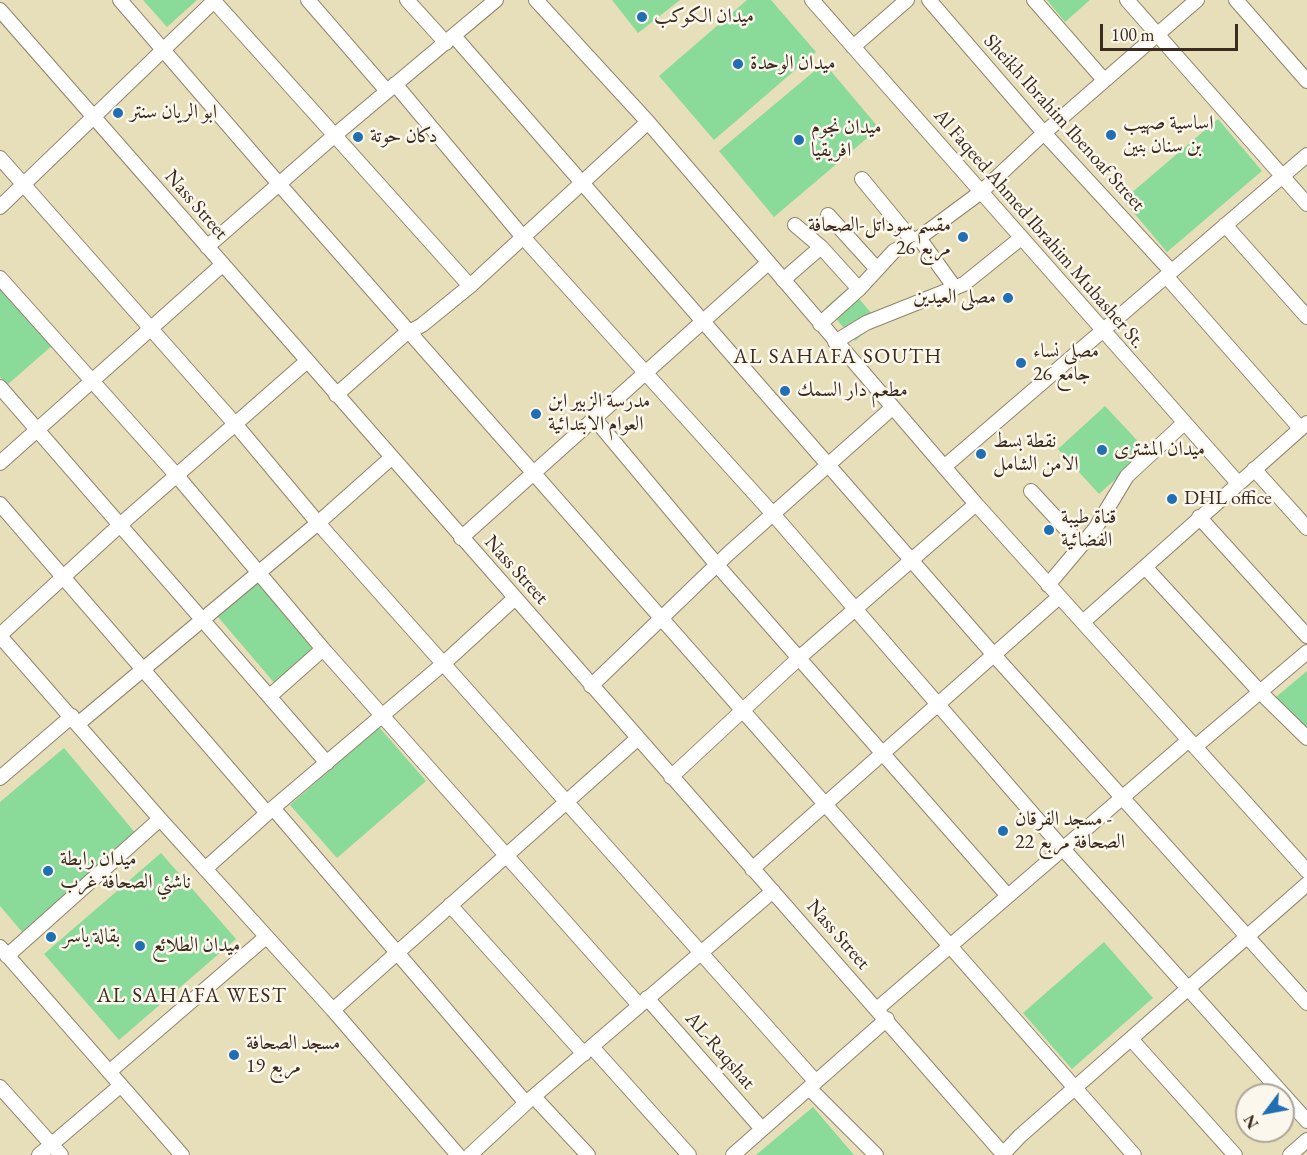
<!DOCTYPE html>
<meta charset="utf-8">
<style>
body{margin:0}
#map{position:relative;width:1307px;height:1155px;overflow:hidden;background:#e7dfb9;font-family:"EB Garamond",serif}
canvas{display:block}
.north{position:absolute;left:1235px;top:1083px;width:60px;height:60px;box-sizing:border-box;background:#fbf7ec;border:2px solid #aea59a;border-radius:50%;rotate:238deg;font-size:16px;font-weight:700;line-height:24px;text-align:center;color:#3b2a1e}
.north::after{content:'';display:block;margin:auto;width:21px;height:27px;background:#1f6fb2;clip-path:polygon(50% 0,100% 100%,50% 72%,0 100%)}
.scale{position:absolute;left:1100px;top:24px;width:138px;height:27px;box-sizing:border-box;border:3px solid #3b2a1e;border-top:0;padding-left:8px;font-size:18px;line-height:21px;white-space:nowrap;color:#3b2a1e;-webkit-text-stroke:4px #fbf7ec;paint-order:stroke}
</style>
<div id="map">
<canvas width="1307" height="1155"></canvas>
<div class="north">N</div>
<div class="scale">100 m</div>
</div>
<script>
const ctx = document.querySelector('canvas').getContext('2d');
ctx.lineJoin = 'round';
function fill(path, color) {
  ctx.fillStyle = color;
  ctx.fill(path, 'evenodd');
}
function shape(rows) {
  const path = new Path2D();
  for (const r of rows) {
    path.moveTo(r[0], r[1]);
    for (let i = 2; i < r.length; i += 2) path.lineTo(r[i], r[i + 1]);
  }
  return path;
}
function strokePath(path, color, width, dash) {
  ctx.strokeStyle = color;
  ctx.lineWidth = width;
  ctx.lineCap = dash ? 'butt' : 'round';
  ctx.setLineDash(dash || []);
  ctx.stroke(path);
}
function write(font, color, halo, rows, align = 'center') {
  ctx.font = font + ' "EB Garamond",Amiri,serif';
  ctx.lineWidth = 5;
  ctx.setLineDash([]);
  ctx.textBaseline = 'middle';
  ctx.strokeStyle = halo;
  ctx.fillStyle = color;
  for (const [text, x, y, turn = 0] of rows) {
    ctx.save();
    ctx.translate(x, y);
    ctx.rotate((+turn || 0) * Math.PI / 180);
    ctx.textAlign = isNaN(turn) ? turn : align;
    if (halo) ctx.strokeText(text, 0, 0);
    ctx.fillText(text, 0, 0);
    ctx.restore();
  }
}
const green = shape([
 [143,0,197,0,167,27],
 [612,0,680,0,638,33],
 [747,0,771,0,816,52,714,140,659,76],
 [1047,0,1090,0,1065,22],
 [824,63,879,128,774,217,719,151],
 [1218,119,1262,171,1167,252,1123,200],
 [0,283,54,344,7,385,0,377],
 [849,287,878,321,855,341,826,307],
 [1105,406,1147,451,1099,494,1058,449],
 [261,571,324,646,277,686,213,611],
 [1307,671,1307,728,1276,697],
 [379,727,426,781,337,858,290,805],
 [64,748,137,835,23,933,0,906,0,802],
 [161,853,236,939,119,1040,44,954],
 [1104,942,1153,998,1072,1069,1023,1013],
 [813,1107,854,1155,756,1155]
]);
const minor = shape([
 [120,0,279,184,1134,1155],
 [308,0,387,91],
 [407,0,446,43],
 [536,0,648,122,976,504,1307,871],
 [812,0,1238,483],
 [929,0,1044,133,1171,271],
 [1034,0,1104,80],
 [1127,0,1307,204],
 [1236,0,1307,81],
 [214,1,470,286],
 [0,10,1004,1155],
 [454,36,994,655,1307,1003],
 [853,47,907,0],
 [395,84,522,236,773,514,1064,850,1307,1121],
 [0,158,236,425,318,523,816,1082],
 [862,179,913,241],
 [0,207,215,0],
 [828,215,877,269],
 [795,225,821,247,859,289],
 [1225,225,1307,317],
 [919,238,955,288],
 [207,247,335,135,496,0],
 [1166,276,1300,428],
 [0,278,178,477,323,649,639,1005],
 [783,280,821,247],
 [820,324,859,289,894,251,919,238,981,192,1044,133,1197,0],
 [835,342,866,323,964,284,1021,238],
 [0,387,327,763],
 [336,395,404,335,422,325,470,286,648,122],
 [594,418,717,565,1008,896],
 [0,463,222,265],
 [944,467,1307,155],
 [1254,469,1307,528],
 [1031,491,1081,545],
 [0,504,267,813],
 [1199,517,1307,636],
 [461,538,768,263],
 [1145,567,1260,692,1307,738],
 [1048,585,1095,529,1127,476,1184,423],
 [1083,622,1307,423],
 [0,635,121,524,306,362],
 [0,636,160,819,333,1010,458,1155],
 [591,686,729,553,892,408],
 [270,696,323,649],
 [79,723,318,523,391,458],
 [1195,747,1307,652],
 [671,777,800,657,976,504],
 [0,778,72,716],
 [273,808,526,1103],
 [205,869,273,808,443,664,515,598],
 [752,869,1059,597],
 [450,905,584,1054],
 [0,947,182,1155],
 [7,956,160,819],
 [647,998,762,1129],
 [877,1009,1189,740],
 [333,1010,637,739],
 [1131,1039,1235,1155],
 [592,1047,689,1155],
 [109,1072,266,937],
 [0,1087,61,1155],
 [809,1088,876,1155],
 [534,1097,588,1155],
 [39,1155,120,1086],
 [470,1155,526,1103,773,891],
 [733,1155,887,1019],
 [1002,1155,1020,1136,1307,884],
 [1290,1155,1307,1140]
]);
const markers = [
 [642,17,6,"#1f6fb2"],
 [738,64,6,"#1f6fb2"],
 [118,113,6,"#1f6fb2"],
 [1111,135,6,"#1f6fb2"],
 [358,137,6,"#1f6fb2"],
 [799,140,6,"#1f6fb2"],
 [963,237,6,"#1f6fb2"],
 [1008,298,6,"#1f6fb2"],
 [1021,363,6,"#1f6fb2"],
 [785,391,6,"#1f6fb2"],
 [536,414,6,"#1f6fb2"],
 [1102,450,6,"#1f6fb2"],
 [981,454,6,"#1f6fb2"],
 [1172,499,6,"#1f6fb2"],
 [1049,530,6,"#1f6fb2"],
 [1003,831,6,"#1f6fb2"],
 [48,871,6,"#1f6fb2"],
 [51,937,6,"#1f6fb2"],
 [140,946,6,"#1f6fb2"],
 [234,1055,6,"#1f6fb2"]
];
const poiNames = [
 ["ميدان الكوكب",654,17],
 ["ميدان الوحدة",750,64],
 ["ابو الريان سنتر",130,113],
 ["اساسية صهيب",1123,124],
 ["بن سنان بنين",1123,147],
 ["ميدان نجوم",811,128],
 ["افريقيا",811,151],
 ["دكان حوتة",370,137],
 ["مقسم سوداتل-الصحافة",951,226,"right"],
 ["مربع 26",951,249,"right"],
 ["مصلى العيدين",996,298,"right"],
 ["مصلى نساء",1033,352],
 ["جامع 26",1033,375],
 ["مطعم دار السمك",797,391],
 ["مدرسة الزبير ابن",548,402],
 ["العوام الابتدائية",548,425],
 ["نقطة بسط",993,442],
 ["الامن الشامل",993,465],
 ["ميدان المشترى",1114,450],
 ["DHL office",1184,499],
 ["قناة طيبة",1061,518],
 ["الفضائية",1061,541],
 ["مسجد الفرقان -",1015,820],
 ["الصحافة مربع 22",1015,843],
 ["ميدان رابطة",60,860],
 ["ناشئي الصحافة غرب",60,883],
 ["بقالة ياسر",63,937],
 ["ميدان الطلائع",152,946],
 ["مسجد الصحافة",246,1044],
 ["مربع 19",246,1067]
];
const streetNames = [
 ["Sheikh Ibrahim Ibenoaf Street",1064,123,48],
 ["Nass Street",196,205,49],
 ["Al Faqeed Ahmed Ibrahim Mubasher St.",1039,229,49],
 ["Nass Street",516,570,48],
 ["Nass Street",838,935,49],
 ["AL-Raqshat",720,1051,49]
];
const neighbourhoodNames = [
 ["AL SAHAFA SOUTH",838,357],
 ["AL SAHAFA WEST",192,996]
];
fill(green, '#8ada99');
strokePath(minor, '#91846c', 16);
strokePath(minor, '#fff', 14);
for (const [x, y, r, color] of markers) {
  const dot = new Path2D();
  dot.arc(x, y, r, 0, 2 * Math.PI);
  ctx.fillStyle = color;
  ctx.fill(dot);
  strokePath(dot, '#fbf7ec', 2);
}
write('20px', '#3b2a1e', '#fbf7ec', poiNames, 'left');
write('20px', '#3b2a1e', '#fbf7ec', streetNames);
ctx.letterSpacing = '1.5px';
write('21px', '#3b2a1e', '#fbf7ec', neighbourhoodNames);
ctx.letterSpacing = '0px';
</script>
